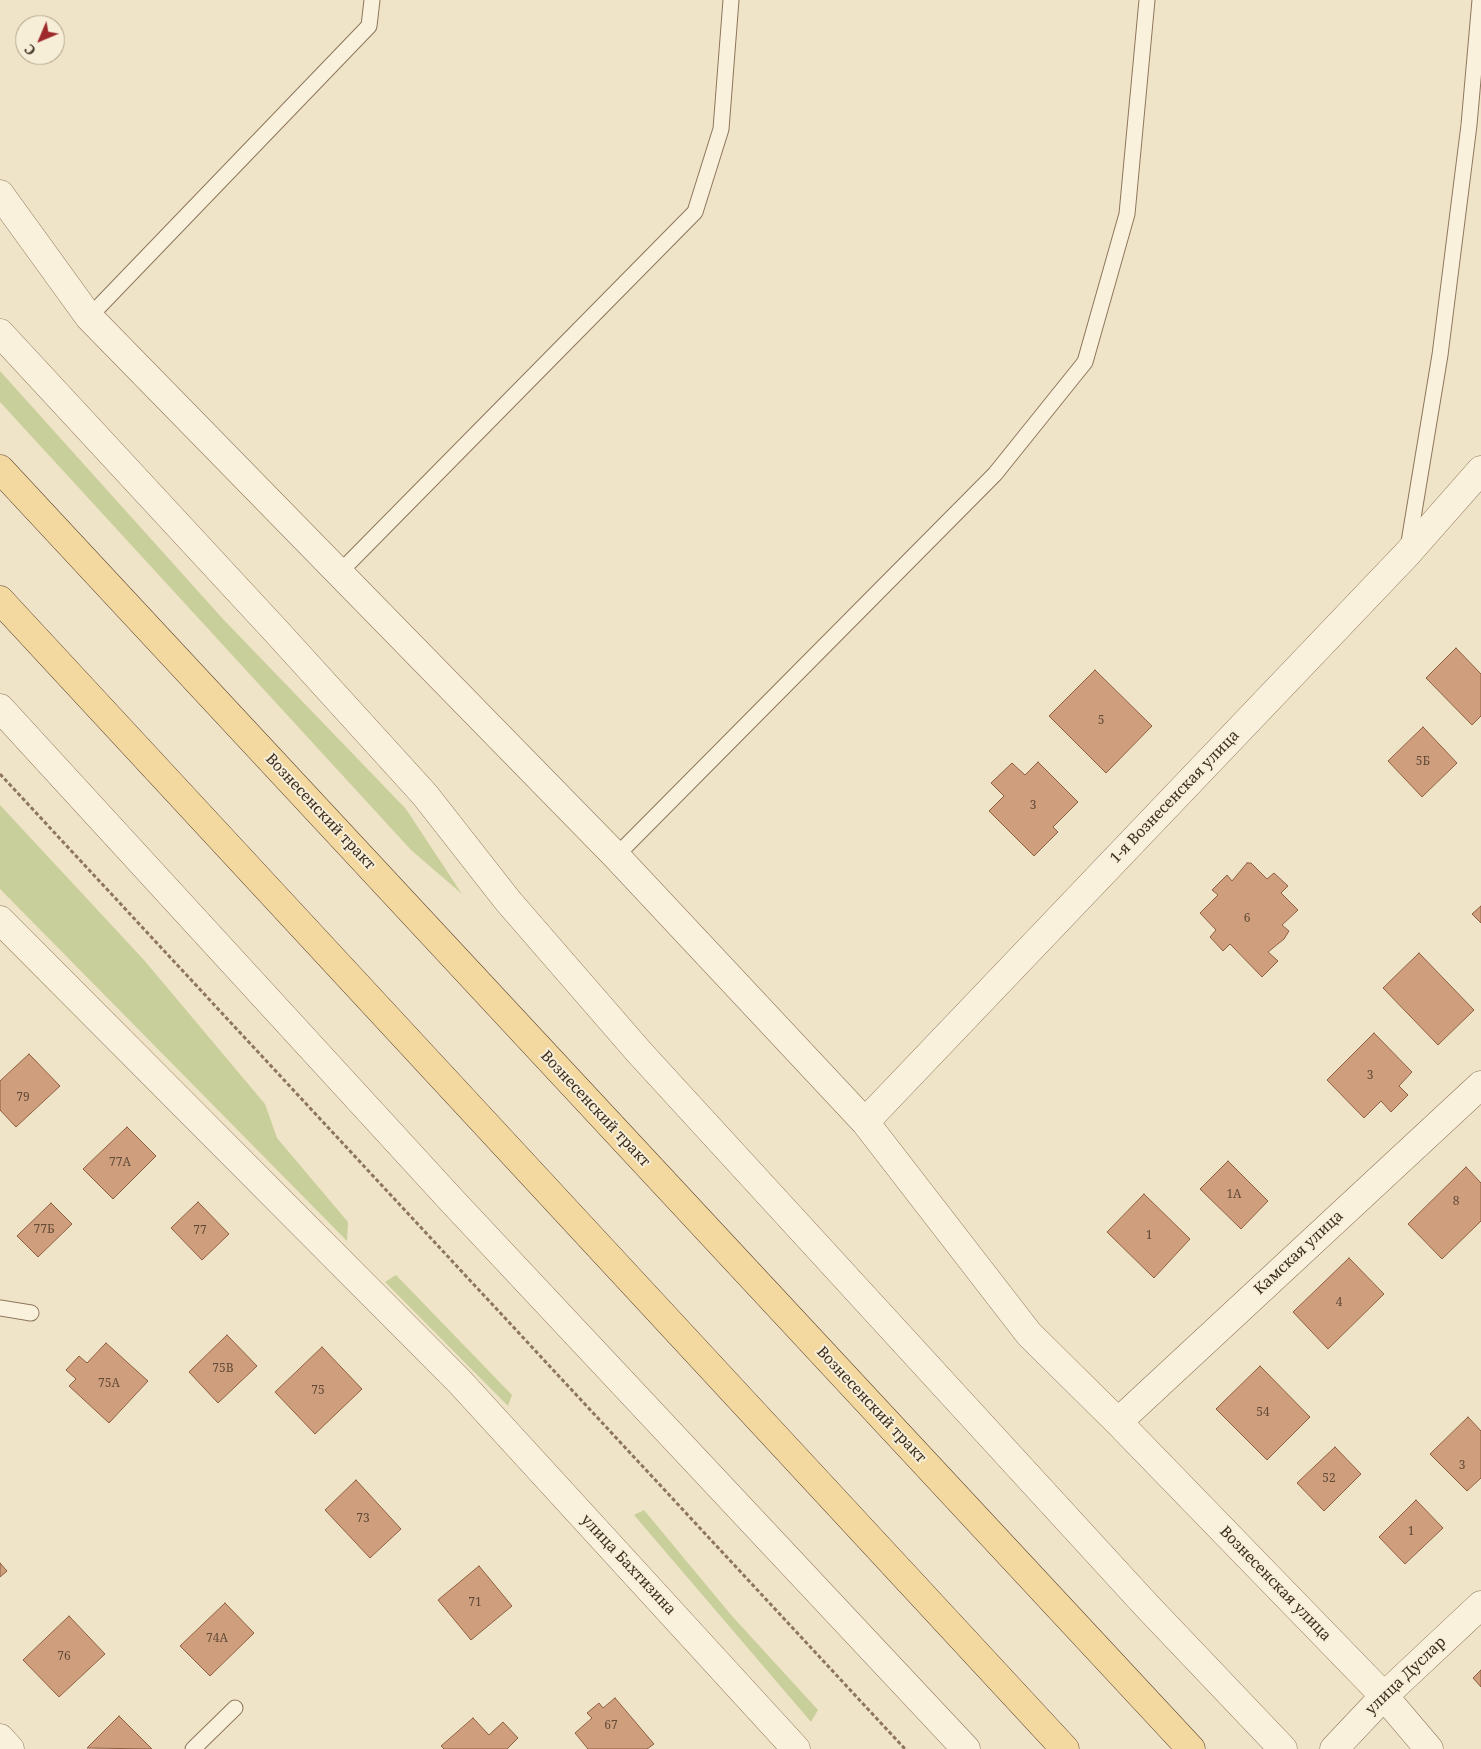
<!DOCTYPE html>
<meta charset="utf-8">
<style>
body{margin:0}
#map{position:relative;width:1481px;height:1749px;overflow:hidden;background:#f0e4c8;font-family:"Noto Serif",serif}
canvas{display:block}
.north{position:absolute;left:15px;top:15px;width:50px;height:50px;box-sizing:border-box;background:#f7eed8;border:1px solid #ada18e;border-radius:50%;rotate:225deg;font-size:14px;font-weight:700;line-height:20px;text-align:center;color:#3d2e20}
.north::after{content:'';display:block;margin:auto;width:18px;height:22px;background:#9e2a2b;clip-path:polygon(50% 0,100% 100%,50% 72%,0 100%)}
</style>
<div id="map">
<canvas width="1481" height="1749"></canvas>
<div class="north">С</div>
</div>
<script>
const ctx = document.querySelector('canvas').getContext('2d');
ctx.lineJoin = 'round';
function fill(path, color) {
  ctx.fillStyle = color;
  ctx.fill(path, 'evenodd');
}
function shape(rows) {
  const path = new Path2D();
  for (const r of rows) {
    path.moveTo(r[0], r[1]);
    for (let i = 2; i < r.length; i += 2) path.lineTo(r[i], r[i + 1]);
  }
  return path;
}
function strokePath(path, color, width, dash) {
  ctx.strokeStyle = color;
  ctx.lineWidth = width;
  ctx.lineCap = dash ? 'butt' : 'round';
  ctx.setLineDash(dash || []);
  ctx.stroke(path);
}
function write(font, color, halo, rows, align = 'center') {
  ctx.font = font + ' "Noto Serif",serif';
  ctx.lineWidth = 4;
  ctx.setLineDash([]);
  ctx.textBaseline = 'middle';
  ctx.strokeStyle = halo;
  ctx.fillStyle = color;
  for (const [text, x, y, turn = 0] of rows) {
    ctx.save();
    ctx.translate(x, y);
    ctx.rotate((+turn || 0) * Math.PI / 180);
    ctx.textAlign = isNaN(turn) ? turn : align;
    if (halo) ctx.strokeText(text, 0, 0);
    ctx.fillText(text, 0, 0);
    ctx.restore();
  }
}
const green = shape([
 [0,371,223,619,406,809,462,894,411,850,0,402],
 [0,805,144,960,265,1104,277,1138,348,1222,347,1241,0,889],
 [396,1275,512,1395,508,1406,385,1282],
 [644,1510,732,1616,818,1710,811,1722,634,1515]
]);
const building = shape([
 [1456,648,1481,674,1481,716,1472,725,1426,678,1456,648],
 [1095,670,1152,726,1106,773,1049,716,1095,670],
 [1423,727,1457,763,1422,797,1388,761,1423,727],
 [1038,762,1078,802,1053,827,1058,832,1034,856,989,811,1004,796,991,783,1012,763,1025,775,1038,762],
 [1247,863,1251,863,1267,879,1274,873,1288,886,1281,893,1298,910,1282,925,1289,931,1284,939,1268,952,1278,961,1262,977,1230,944,1223,951,1210,937,1216,930,1200,913,1218,895,1212,890,1227,875,1232,881,1247,863],
 [1481,906,1481,923,1472,914,1481,906],
 [1419,953,1474,1010,1438,1045,1383,988,1419,953],
 [1374,1033,1412,1072,1399,1086,1408,1095,1391,1112,1381,1101,1364,1118,1327,1080,1374,1033],
 [29,1054,60,1086,16,1127,0,1110,0,1081,29,1054],
 [127,1127,156,1156,113,1199,83,1169,127,1127],
 [1228,1161,1268,1201,1241,1229,1200,1189,1228,1161],
 [1466,1167,1481,1183,1481,1221,1442,1259,1408,1224,1466,1167],
 [1144,1194,1190,1239,1154,1278,1107,1232,1144,1194],
 [198,1202,229,1234,202,1260,171,1228,198,1202],
 [51,1203,72,1224,38,1257,17,1236,51,1203],
 [1349,1258,1384,1294,1328,1349,1293,1312,1349,1258],
 [227,1335,257,1366,218,1403,189,1372,227,1335],
 [106,1343,148,1381,109,1423,69,1386,76,1379,66,1370,79,1356,87,1363,106,1343],
 [322,1347,362,1389,315,1434,275,1392,322,1347],
 [1260,1366,1310,1417,1267,1460,1216,1409,1260,1366],
 [1468,1417,1481,1431,1481,1478,1467,1491,1430,1454,1468,1417],
 [1335,1447,1361,1474,1324,1511,1297,1483,1335,1447],
 [356,1480,401,1529,370,1558,325,1510,356,1480],
 [1416,1500,1443,1528,1405,1564,1379,1537,1416,1500],
 [0,1563,7,1571,0,1577,0,1563],
 [479,1566,512,1606,471,1640,438,1600,479,1566],
 [225,1603,254,1633,210,1676,180,1646,225,1603],
 [69,1616,105,1654,59,1697,23,1660,69,1616],
 [1481,1670,1481,1687,1473,1678,1481,1670],
 [615,1698,654,1744,647,1749,588,1749,575,1733,592,1718,587,1713,599,1703,603,1708,615,1698],
 [119,1716,152,1749,87,1748,119,1716],
 [473,1718,489,1735,503,1722,518,1738,507,1749,444,1749,441,1746,473,1718]
]);
const path = shape([
 [0,774,905,1749]
]);
const lane = shape([
 [89,317,369,26,372,0],
 [1408,548,1440,355,1469,125,1480,0],
 [339,573,695,212,721,129,731,0],
 [616,856,995,474,1085,362,1127,214,1147,0],
 [0,1308,31,1313],
 [193,1749,235,1708]
]);
const street = shape([
 [0,194,89,317,616,856,865,1122,1029,1334,1118,1422,1384,1696,1429,1749],
 [0,333,276,631,425,795,508,901,639,1052,1146,1605,1283,1749],
 [0,708,455,1204,966,1749],
 [0,920,459,1381,796,1749],
 [865,1122,1407,554,1481,470],
 [1118,1422,1481,1085],
 [0,1738,10,1749],
 [1334,1749,1384,1696,1481,1605]
]);
const primary = shape([
 [0,469,1191,1749],
 [0,600,1065,1749]
]);
const numberNames = [
 ["5",1101,721],
 ["5Б",1423,762],
 ["3",1033,806],
 ["6",1247,919],
 ["3",1370,1076],
 ["79",23,1098],
 ["77А",120,1163],
 ["1А",1234,1195],
 ["8",1456,1202],
 ["77Б",44,1230],
 ["77",200,1231],
 ["1",1149,1236],
 ["4",1339,1303],
 ["75В",223,1369],
 ["75А",109,1384],
 ["75",318,1391],
 ["54",1263,1413],
 ["3",1462,1466],
 ["52",1329,1479],
 ["73",363,1519],
 ["1",1411,1532],
 ["71",475,1603],
 ["74А",217,1639],
 ["76",64,1657],
 ["67",611,1726]
];
const streetNames = [
 ["1-я Вознесенская улица",1175,797,-46],
 ["Вознесенский тракт",320,812,47],
 ["Вознесенский тракт",595,1109,47],
 ["Камская улица",1299,1253,-43],
 ["Вознесенский тракт",871,1405,47],
 ["улица Бахтизина",628,1565,47],
 ["Вознесенская улица",1275,1584,46],
 ["улица Дуслар",1406,1676,-44]
];
fill(green, '#c9cf9b');
fill(building, '#cf9f7d');
strokePath(building, '#8d5f41', 1);
strokePath(lane, '#8d765c', 17);
strokePath(street, '#8d765c', 29);
strokePath(primary, '#5b4430', 29);
strokePath(path, '#8d765c', 3, [4, 2.5]);
strokePath(lane, '#faf1dc', 15);
strokePath(street, '#faf1dc', 28);
strokePath(primary, '#f3d9a0', 28);
write('12px', '#624a37', null, numberNames);
write('15px', '#3d2e20', '#f7eed8', streetNames);
</script>
